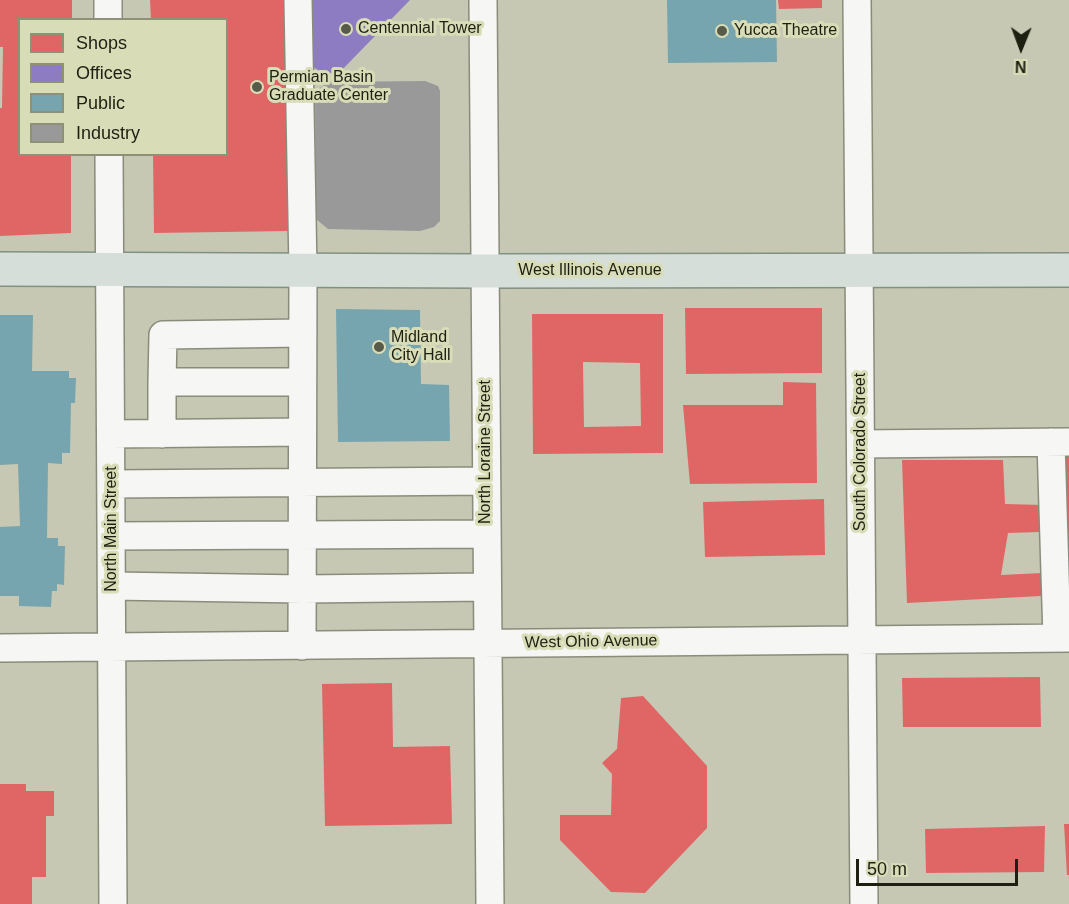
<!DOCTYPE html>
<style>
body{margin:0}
#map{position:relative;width:1069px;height:904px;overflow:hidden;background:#c6c8b3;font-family:Helvetica,sans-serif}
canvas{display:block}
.legend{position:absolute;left:18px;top:18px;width:210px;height:138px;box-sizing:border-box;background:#d9ddb7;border:2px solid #8e9175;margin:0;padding:8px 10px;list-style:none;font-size:18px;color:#1d1f11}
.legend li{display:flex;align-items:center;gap:12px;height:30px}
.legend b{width:30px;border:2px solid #8e9175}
.north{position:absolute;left:991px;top:18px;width:60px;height:60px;-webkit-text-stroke:4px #d9ddb7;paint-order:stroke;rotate:181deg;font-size:16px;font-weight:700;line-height:24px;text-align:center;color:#1d1f11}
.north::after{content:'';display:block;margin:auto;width:21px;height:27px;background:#1d1f11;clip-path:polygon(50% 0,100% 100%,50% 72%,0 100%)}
.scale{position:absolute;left:856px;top:859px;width:162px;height:27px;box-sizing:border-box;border:3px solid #1d1f11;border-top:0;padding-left:8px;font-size:18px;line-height:21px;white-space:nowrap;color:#1d1f11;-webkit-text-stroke:4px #d9ddb7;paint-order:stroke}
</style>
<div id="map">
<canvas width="1069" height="904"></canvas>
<ul class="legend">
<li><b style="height:16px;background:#e06666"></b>Shops</li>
<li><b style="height:16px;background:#8e7cc3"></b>Offices</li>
<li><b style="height:16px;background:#76a5af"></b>Public</li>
<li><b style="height:16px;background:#999"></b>Industry</li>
</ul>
<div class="north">N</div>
<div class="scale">50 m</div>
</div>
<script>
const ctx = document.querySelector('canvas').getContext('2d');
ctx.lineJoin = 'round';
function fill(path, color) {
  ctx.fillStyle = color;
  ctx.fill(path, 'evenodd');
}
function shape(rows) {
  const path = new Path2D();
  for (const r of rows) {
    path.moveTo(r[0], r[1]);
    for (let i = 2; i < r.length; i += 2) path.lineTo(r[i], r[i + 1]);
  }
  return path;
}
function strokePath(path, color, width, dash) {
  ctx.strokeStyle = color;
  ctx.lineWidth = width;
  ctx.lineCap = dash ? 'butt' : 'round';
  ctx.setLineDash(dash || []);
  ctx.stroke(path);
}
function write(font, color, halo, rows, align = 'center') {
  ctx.font = font + ' Helvetica,sans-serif';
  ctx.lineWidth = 6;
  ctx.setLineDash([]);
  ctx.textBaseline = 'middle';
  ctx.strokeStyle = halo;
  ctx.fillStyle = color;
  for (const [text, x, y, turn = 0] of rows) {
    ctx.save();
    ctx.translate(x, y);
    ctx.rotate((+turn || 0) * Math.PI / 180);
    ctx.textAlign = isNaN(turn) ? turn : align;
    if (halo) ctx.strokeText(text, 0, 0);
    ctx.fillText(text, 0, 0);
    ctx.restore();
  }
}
const shops = shape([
 [0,0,72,0,72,20,20,20,20,154,71,154,71,233,0,236,0,108,2,108,3,47,0,47],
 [150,0,287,0,290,231,154,233,153,154,226,154,226,20,151,20],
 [778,0,822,0,822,8,779,9],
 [685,308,822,308,822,373,686,374],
 [532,314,663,314,663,453,533,454],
 [583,362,640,363,641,426,584,427],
 [783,382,816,383,817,483,690,484,683,405,783,405],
 [1062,452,1069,452,1069,550,1063,550],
 [902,460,1003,460,1005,504,1043,505,1039,532,1008,533,1001,575,1042,573,1041,596,907,603],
 [824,499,825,555,705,557,703,502],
 [1040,677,1041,727,903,727,902,678],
 [392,683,393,747,450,746,452,824,325,826,322,684],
 [643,696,707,766,707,828,645,893,611,892,560,840,560,815,611,815,612,774,602,763,617,749,621,698],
 [0,784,26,784,26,791,54,791,54,816,46,816,46,877,32,877,32,904,0,904],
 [1064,824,1069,824,1069,875,1067,875],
 [1045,826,1044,872,926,873,925,829]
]);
const offices = shape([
 [309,0,410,0,338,74,321,72,313,67]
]);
const public = shape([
 [667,0,776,0,777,62,668,63],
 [336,309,420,310,421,384,449,385,450,441,338,442],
 [0,315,33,315,32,371,69,371,69,378,76,378,75,403,71,403,70,453,62,453,62,464,48,463,47,538,58,538,58,546,65,546,64,585,57,584,57,591,52,591,51,607,19,606,19,596,0,596,0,527,20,526,18,464,0,465]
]);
const industry = shape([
 [425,81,438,86,440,91,440,221,434,227,420,231,328,229,316,219,315,97,317,90,328,82]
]);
const minor = shape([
 [108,0,108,20],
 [298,0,303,270,302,646],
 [483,0,490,904],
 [857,0,864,904],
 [109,154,113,904],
 [162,382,163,335,303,333],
 [111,434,302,432],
 [162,434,162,382,302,382],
 [1051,442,1057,638],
 [861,444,1069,442],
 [112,484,486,481],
 [112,536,487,534],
 [112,586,302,589,487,587],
 [0,648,1069,638]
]);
const major = shape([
 [0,269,485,271,1069,270]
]);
const markers = [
 [346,29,6,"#585a4a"],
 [722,31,6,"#585a4a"],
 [257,87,6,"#585a4a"],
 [379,347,6,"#585a4a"]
];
const poiNames = [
 ["Centennial Tower",358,29],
 ["Yucca Theatre",734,31],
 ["Permian Basin",269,78],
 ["Graduate Center",269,96],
 ["Midland",391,338],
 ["City Hall",391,356]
];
const streetNames = [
 ["West Illinois Avenue",590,271],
 ["North Loraine Street",486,452,-90],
 ["South Colorado Street",861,452,-90],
 ["North Main Street",112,529,-90],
 ["West Ohio Avenue",591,642,-1]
];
fill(shops, '#e06666');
fill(offices, '#8e7cc3');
fill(public, '#76a5af');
fill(industry, '#999');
strokePath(minor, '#8a8c7b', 30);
strokePath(major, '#809082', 36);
strokePath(minor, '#f6f7f4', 27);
strokePath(major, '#d5ded8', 33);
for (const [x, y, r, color] of markers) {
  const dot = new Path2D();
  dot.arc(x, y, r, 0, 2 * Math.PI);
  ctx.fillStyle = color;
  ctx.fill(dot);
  strokePath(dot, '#d9ddb7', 2);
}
write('16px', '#1d1f11', '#d9ddb7', poiNames, 'left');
write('16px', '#1d1f11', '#d9ddb7', streetNames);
</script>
